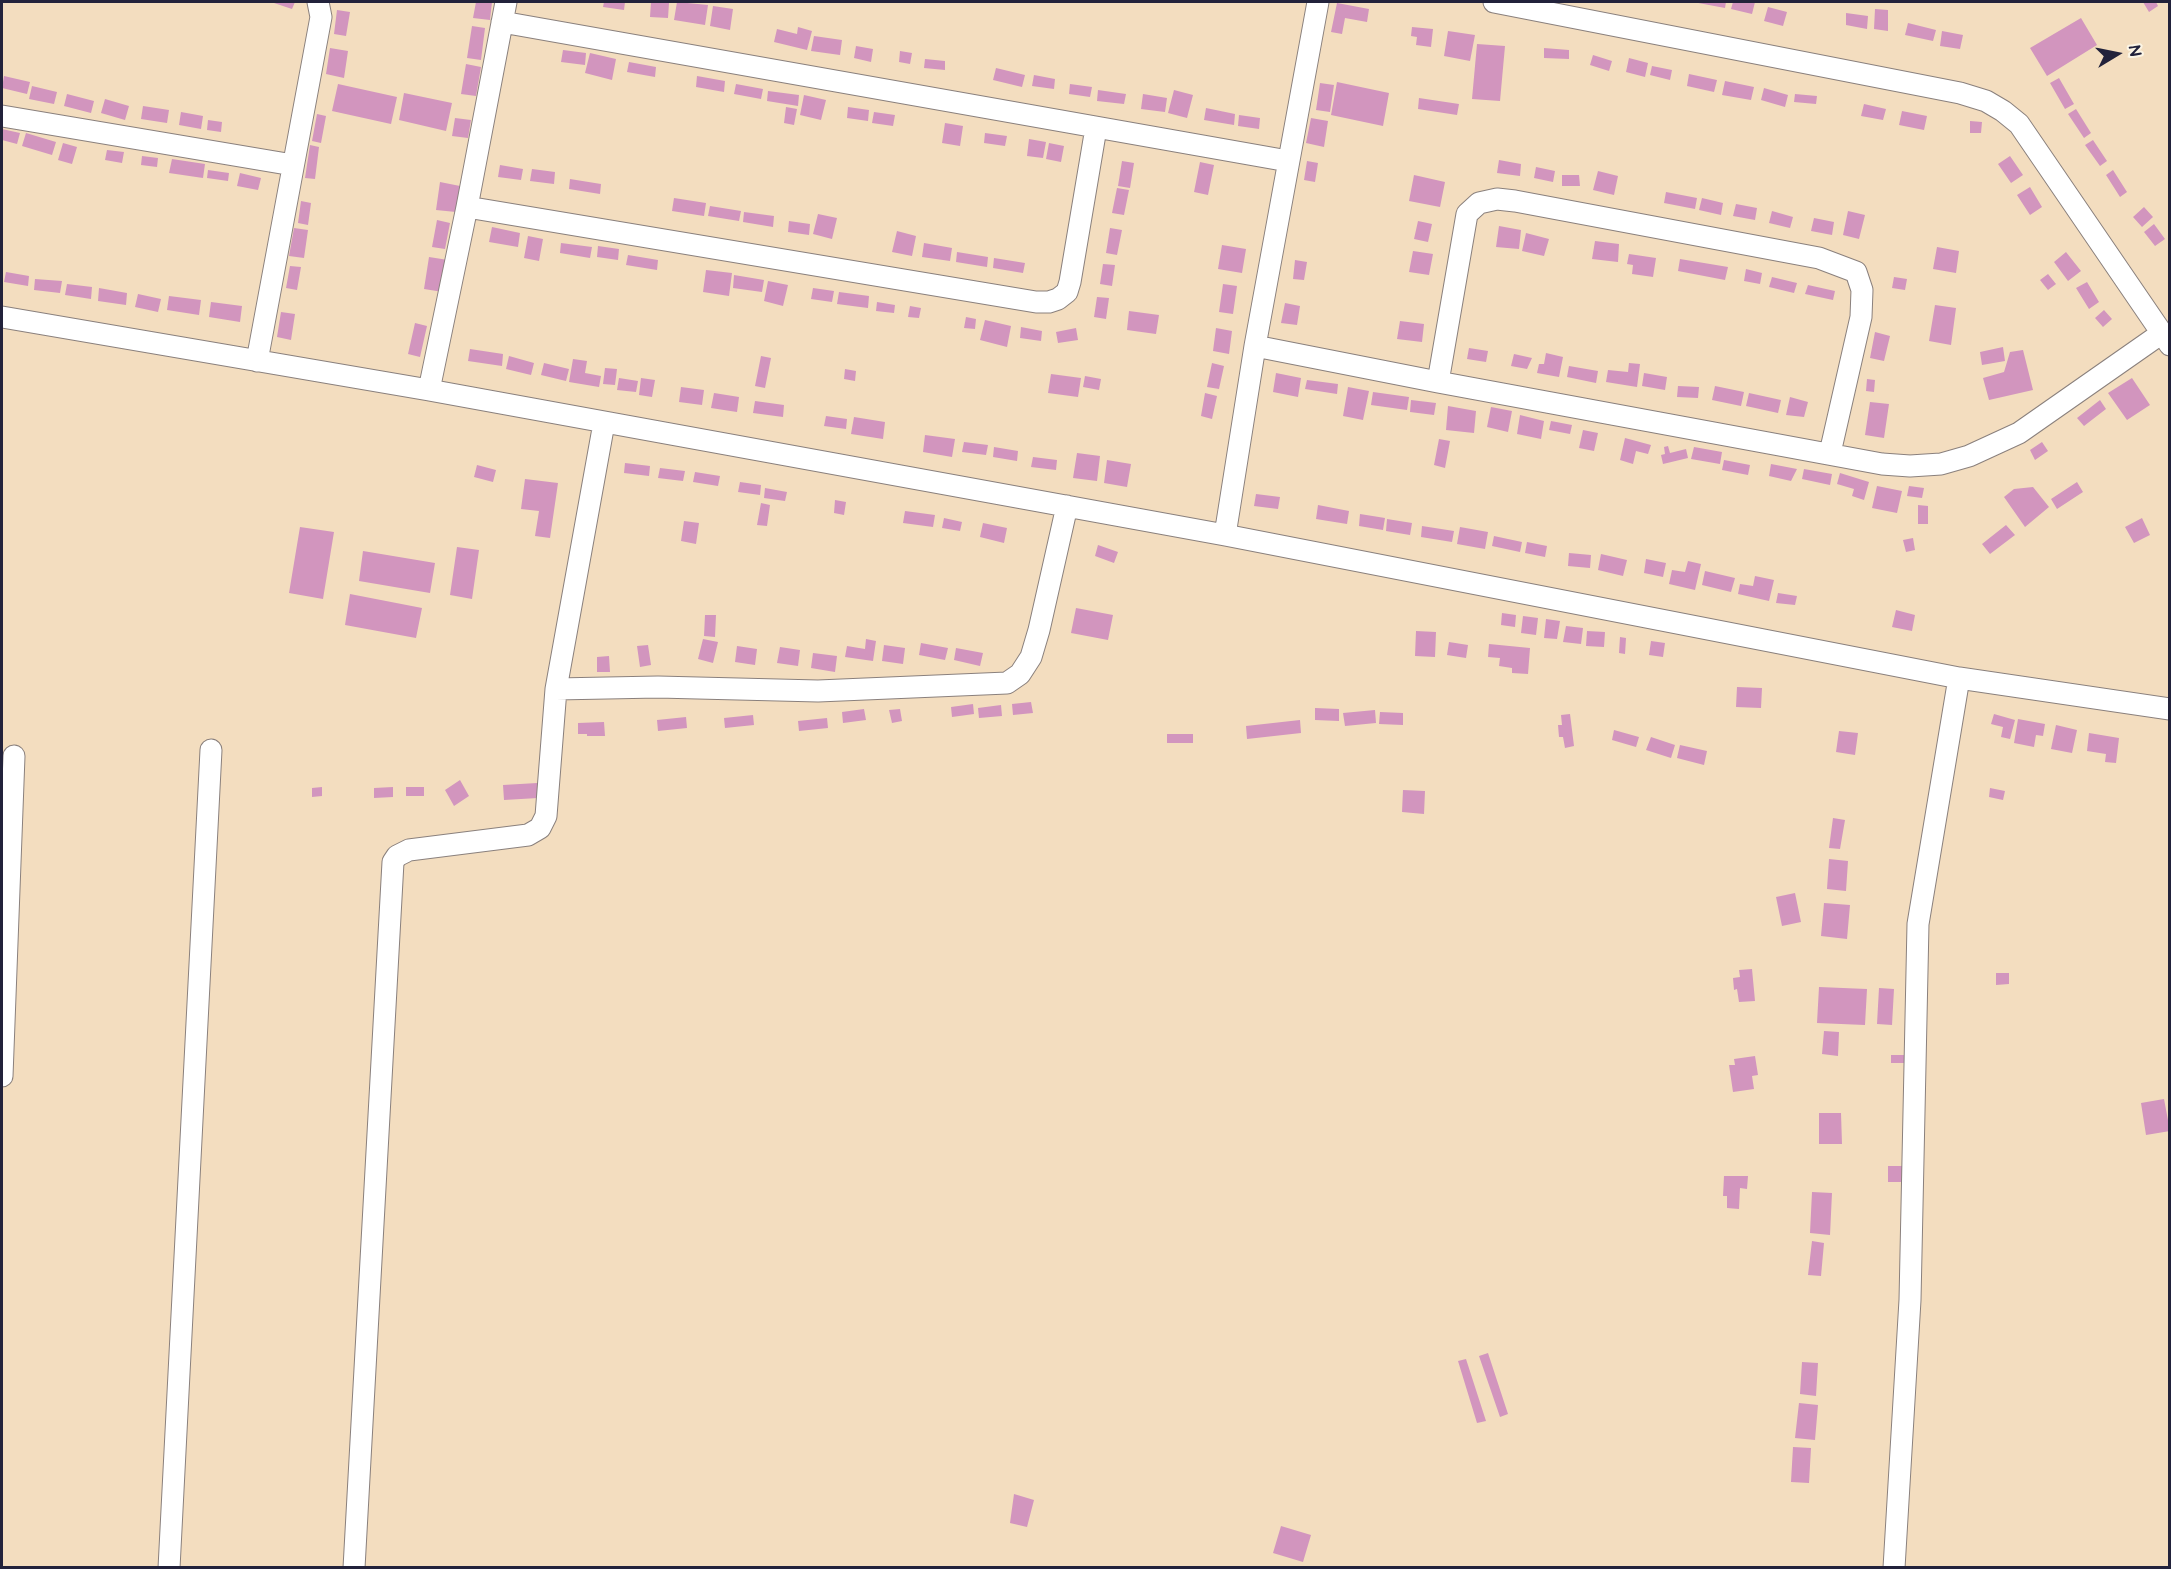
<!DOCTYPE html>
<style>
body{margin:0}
#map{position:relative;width:2171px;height:1569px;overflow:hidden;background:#f3ddbf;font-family:"Architects Daughter",sans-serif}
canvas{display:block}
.frame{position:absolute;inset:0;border:3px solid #22223b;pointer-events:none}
.north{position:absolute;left:2087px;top:24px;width:60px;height:60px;-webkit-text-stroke:4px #fcf5e5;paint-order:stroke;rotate:80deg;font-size:16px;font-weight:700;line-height:24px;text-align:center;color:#22223b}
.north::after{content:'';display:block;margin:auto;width:21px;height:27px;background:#22223b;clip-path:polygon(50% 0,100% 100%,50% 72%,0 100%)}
</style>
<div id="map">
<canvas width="2171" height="1569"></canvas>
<div class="frame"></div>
<div class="north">N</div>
</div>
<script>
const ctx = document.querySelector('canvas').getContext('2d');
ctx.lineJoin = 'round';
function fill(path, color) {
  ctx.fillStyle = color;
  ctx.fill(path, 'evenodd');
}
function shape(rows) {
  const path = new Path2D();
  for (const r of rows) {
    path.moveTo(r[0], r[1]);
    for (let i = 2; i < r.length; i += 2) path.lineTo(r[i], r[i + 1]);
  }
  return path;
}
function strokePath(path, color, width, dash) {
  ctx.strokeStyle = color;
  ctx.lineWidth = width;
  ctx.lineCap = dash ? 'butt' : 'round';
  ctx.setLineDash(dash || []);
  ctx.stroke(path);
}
const building = shape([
 [271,2,295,2,292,9],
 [476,2,492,2,490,20,473,18],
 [604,2,625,2,624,10,603,7],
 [651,2,669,3,668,18,650,17],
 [677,2,708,5,705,25,674,20],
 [1693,2,1726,2,1725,8],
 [1733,2,1755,2,1752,14,1731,9],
 [2143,2,2156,2,2158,6,2149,12],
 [1337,3,1369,9,1367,22,1345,18,1342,34,1331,32],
 [713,6,733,9,730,30,710,26],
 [1768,7,1787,12,1783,26,1764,21],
 [1875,9,1888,10,1888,31,1874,29],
 [337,10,350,12,346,36,334,34],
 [1846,13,1868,16,1867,29,1846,25],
 [2081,18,2097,45,2047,76,2030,48],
 [1908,23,1936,30,1933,41,1905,35],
 [472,26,485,28,481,60,467,58],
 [798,27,812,31,807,50,774,42,777,29,797,34],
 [1412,27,1433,29,1431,47,1416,45,1417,37,1411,36],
 [1448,31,1475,35,1470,61,1444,56],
 [1942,31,1963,35,1960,49,1940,46],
 [814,36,842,40,840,55,811,51],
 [1477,44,1505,46,1500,101,1472,99],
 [856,46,873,49,871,62,854,58],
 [330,48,348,51,344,78,326,74],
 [1544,48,1569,50,1569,59,1544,58],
 [563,50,586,53,585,65,561,62],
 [900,51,912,53,910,64,899,62],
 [590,53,616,59,612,80,585,73],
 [1593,55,1612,61,1609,71,1590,65],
 [1629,58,1648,63,1645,77,1626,72],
 [925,59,945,61,945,70,924,68],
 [629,62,656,67,655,77,627,72],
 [466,64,481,67,476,96,461,94],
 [1652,66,1672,70,1670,80,1650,75],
 [996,68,1025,75,1022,87,993,80],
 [1689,74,1717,80,1714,92,1687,86],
 [1034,75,1055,79,1054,89,1032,86],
 [4,76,30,82,27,94,2,88],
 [697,76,725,81,724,92,696,87],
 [2059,78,2074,104,2065,109,2050,83],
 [1725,81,1754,87,1751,100,1722,95],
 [1337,82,1389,93,1383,126,1331,115],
 [1320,83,1334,85,1330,112,1316,110],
 [338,84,397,97,391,124,332,111],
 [736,84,763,89,761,99,734,94],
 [1070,84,1092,87,1090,97,1069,94],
 [32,86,57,92,54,104,29,99],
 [1764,88,1788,95,1785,107,1761,100],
 [1098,90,1126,94,1124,104,1097,101],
 [1174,90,1193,95,1187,118,1168,113],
 [768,91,799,95,798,106,767,101],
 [404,93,452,103,446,131,399,120],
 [67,94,94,101,91,113,64,106],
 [1143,94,1167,98,1165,112,1141,109],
 [1795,94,1817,96,1816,104,1794,102],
 [804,95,826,100,821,120,800,115],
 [1419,98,1459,104,1457,115,1418,109],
 [105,99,129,106,125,120,101,113],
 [1864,104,1886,109,1883,120,1861,116],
 [143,106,169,110,167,123,141,119],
 [786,107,797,109,794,125,784,123],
 [848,107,869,110,868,121,847,118],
 [1206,108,1235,114,1234,125,1204,120],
 [2076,109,2091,133,2084,138,2068,114],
 [1902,111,1927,116,1924,130,1899,125],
 [181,112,203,116,201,129,179,125],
 [874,112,895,115,893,126,872,123],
 [317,114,326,116,321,143,312,141],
 [1239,115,1260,118,1259,129,1238,126],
 [455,118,471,120,468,138,452,136],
 [1311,118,1328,121,1324,147,1306,143],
 [208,120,222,122,221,132,207,130],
 [1970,121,1982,122,1981,133,1970,133],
 [945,123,963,126,960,146,942,143],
 [2,129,20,133,17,144,2,140],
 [26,133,56,142,52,155,22,146],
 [985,133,1007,136,1005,146,984,143],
 [1029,139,1046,142,1043,158,1027,156],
 [2093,140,2107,161,2100,166,2085,145],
 [63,143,77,147,72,164,58,160],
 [1049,143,1064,146,1061,162,1046,159],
 [310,145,319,147,315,179,305,178],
 [107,150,124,152,122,163,105,160],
 [142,156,158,158,157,167,141,165],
 [2010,156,2023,175,2011,183,1998,164],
 [172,159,205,164,203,178,169,173],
 [1499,160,1521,164,1520,176,1497,173],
 [1122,161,1134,163,1130,188,1118,186],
 [1307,161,1318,163,1315,182,1304,180],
 [1200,162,1214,165,1208,195,1194,192],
 [500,165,523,169,521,180,498,177],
 [1536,167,1555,171,1553,182,1534,178],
 [532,169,555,172,554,184,530,181],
 [208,170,229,173,228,181,207,178],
 [2113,170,2127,192,2120,197,2106,175],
 [1598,171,1618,176,1614,195,1593,190],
 [240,173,261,178,258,190,237,186],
 [1414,175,1445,182,1440,207,1409,201],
 [1562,175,1579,175,1580,186,1562,186],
 [570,179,601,184,600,194,569,189],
 [440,182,460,186,456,212,436,210],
 [2030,187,2042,207,2030,215,2017,195],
 [1117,188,1129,190,1124,215,1112,213],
 [1666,192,1697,198,1695,209,1664,203],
 [674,198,706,203,704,216,672,211],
 [1702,198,1723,203,1721,215,1699,210],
 [301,201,311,203,308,225,298,223],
 [1736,204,1757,208,1755,220,1733,216],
 [710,206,741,211,739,221,708,216],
 [2144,207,2153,217,2142,227,2133,217],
 [1772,211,1793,217,1790,228,1769,223],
 [1848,211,1865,215,1859,239,1843,235],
 [744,212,774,216,773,227,743,222],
 [818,214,837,218,832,239,813,234],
 [1814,218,1834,222,1832,235,1811,231],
 [437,220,450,223,445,249,432,247],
 [789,221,810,224,809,235,788,232],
 [1418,221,1432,224,1428,242,1414,239],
 [2154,224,2165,239,2155,246,2144,232],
 [1499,226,1521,230,1519,249,1496,247],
 [492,227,520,233,518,247,489,242],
 [294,228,308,230,304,258,289,256],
 [1110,228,1122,230,1117,255,1106,253],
 [897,231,916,236,912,256,892,252],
 [1526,233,1549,239,1544,256,1522,251],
 [528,236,543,239,539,261,524,258],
 [1595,241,1619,244,1618,262,1592,259],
 [561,243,592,247,590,258,560,253],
 [924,243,952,248,950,261,922,257],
 [1222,245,1246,249,1242,273,1218,269],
 [598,246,619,249,618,260,597,257],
 [1937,247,1959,251,1956,273,1933,269],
 [1413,251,1433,254,1429,275,1409,272],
 [957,252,988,257,987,267,956,262],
 [2066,252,2081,271,2068,281,2054,262],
 [1629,254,1656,258,1653,277,1632,274,1633,265,1627,264],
 [628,255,658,260,657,270,626,265],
 [429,257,448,260,443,292,424,289],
 [994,258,1025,263,1023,273,993,268],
 [1680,259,1728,267,1725,280,1678,271],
 [1295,260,1307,262,1304,280,1293,279],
 [1103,264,1115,265,1112,286,1100,284],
 [290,266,301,267,297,290,286,288],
 [1746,269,1762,273,1760,284,1744,281],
 [706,270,732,273,729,296,703,292],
 [6,272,29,276,28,286,4,282],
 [2048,274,2056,284,2048,290,2040,280],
 [734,275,764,280,762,292,733,288],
 [1772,277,1797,283,1794,293,1769,287],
 [1894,277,1907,279,1905,290,1892,288],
 [35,279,62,281,60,293,34,290],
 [768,281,788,285,783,306,764,301],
 [2087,282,2099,302,2089,309,2076,288],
 [67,284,92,287,91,299,65,295],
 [1223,284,1237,286,1233,314,1219,312],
 [1808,285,1835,291,1833,300,1805,294],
 [99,288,127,293,126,305,98,301],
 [813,288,834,291,832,302,811,299],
 [839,292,869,296,868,308,837,304],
 [138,294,161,299,158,312,135,307],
 [169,296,201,300,199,315,167,310],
 [1097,297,1109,298,1106,319,1094,317],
 [211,302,242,306,240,322,209,317],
 [877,302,895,305,894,313,876,311],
 [1285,303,1300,306,1297,325,1281,323],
 [1935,305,1956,308,1951,345,1929,341],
 [910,306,921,308,919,318,908,317],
 [2104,310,2112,319,2103,327,2095,318],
 [1129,311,1159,315,1156,334,1127,330],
 [281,312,295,314,291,340,277,337],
 [966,317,976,319,975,329,964,328],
 [985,320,1011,326,1007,347,980,340],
 [1400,321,1424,324,1422,342,1397,339],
 [415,323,427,326,420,357,408,354],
 [1021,327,1042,331,1041,341,1020,338],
 [1076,328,1078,340,1058,343,1056,332],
 [1216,328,1232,331,1229,354,1213,351],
 [1875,332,1890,336,1884,361,1870,358],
 [2003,347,2005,361,1982,365,1980,352],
 [1469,348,1488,351,1486,362,1467,359],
 [470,349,503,354,502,366,468,361],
 [2023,350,2033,390,1989,400,1983,378,2004,372,2010,352],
 [1546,353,1563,357,1559,377,1537,373,1539,364,1544,364],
 [1514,354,1532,358,1527,369,1511,366],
 [509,356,534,363,531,375,506,369],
 [761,356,771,358,765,388,755,386],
 [573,359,587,361,585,373,601,376,599,387,569,382],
 [544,363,569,369,566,381,541,375],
 [1212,363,1224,366,1219,389,1207,387],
 [1629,363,1640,364,1637,387,1606,382,1608,370,1628,372],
 [1569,366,1598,371,1596,383,1567,377],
 [605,368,617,369,615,385,603,384],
 [845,369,856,371,855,381,844,379],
 [1276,373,1301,378,1298,397,1273,392],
 [1644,373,1667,377,1665,390,1642,386],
 [1051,374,1081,378,1078,397,1048,393],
 [1085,376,1101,379,1099,390,1083,387],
 [619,378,638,381,636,392,617,390],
 [641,378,655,380,652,397,639,395],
 [2132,378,2150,405,2127,420,2108,393],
 [1867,379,1875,380,1874,392,1866,391],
 [1307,380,1338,384,1337,394,1305,389],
 [1678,386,1699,387,1698,398,1677,397],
 [1715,386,1744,392,1741,406,1712,400],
 [681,387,704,390,702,405,679,402],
 [1348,387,1369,391,1363,420,1343,416],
 [1373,392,1409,397,1407,410,1371,405],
 [714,393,739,397,737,412,711,408],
 [1205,393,1217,396,1212,419,1201,416],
 [1749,393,1781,400,1778,413,1746,406],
 [1790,397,1808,402,1804,417,1786,415],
 [1411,400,1436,403,1434,415,1410,412],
 [2100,400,2106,409,2084,426,2077,418],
 [755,401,784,405,783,417,753,413],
 [1870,402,1889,404,1884,438,1865,435],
 [1448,406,1476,411,1474,433,1446,430],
 [1491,407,1512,411,1508,432,1487,427],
 [1520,415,1544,421,1541,439,1517,434],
 [826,416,847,419,846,429,824,426],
 [854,417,885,422,883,439,851,434],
 [1551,421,1572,425,1570,434,1549,430],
 [1583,430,1598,433,1594,451,1579,448],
 [925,435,955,439,952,457,923,452],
 [1625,438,1651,445,1648,454,1636,451,1633,464,1620,460],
 [1439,439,1450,441,1445,468,1434,465],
 [964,442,988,445,986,455,962,452],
 [2042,442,2048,451,2035,460,2030,450],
 [1668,446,1670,453,1686,449,1688,458,1663,464,1661,455,1665,454,1664,447],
 [994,447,1018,451,1017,461,993,457],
 [1694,447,1722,452,1720,464,1691,459],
 [1077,453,1100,456,1097,481,1073,478],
 [1033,457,1057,460,1056,470,1031,467],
 [1107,460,1131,464,1127,487,1104,483],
 [1724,460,1750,465,1748,475,1722,470],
 [625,463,650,466,649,476,624,473],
 [1771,464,1797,469,1791,481,1769,476],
 [477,465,496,470,493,482,474,477],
 [660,468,685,471,683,481,658,478],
 [1804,469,1832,474,1830,485,1802,479],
 [695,472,720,476,718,486,693,482],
 [1840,473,1869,482,1864,500,1852,496,1854,489,1837,484],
 [525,479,558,483,550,538,535,536,539,511,521,509],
 [740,482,761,485,760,495,738,492],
 [2077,482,2083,492,2057,509,2051,499],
 [1877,486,1902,491,1897,513,1872,508],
 [1909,486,1924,488,1922,498,1907,496],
 [2033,487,2049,507,2025,527,2004,497,2014,489],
 [765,488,787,492,785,501,764,498],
 [1256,494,1280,497,1278,509,1254,506],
 [835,500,846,502,844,515,834,513],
 [761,503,770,505,767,526,757,525],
 [1318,505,1349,511,1347,524,1316,519],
 [1918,505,1928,506,1928,524,1918,524],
 [905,511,935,515,933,527,903,523],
 [1360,514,1385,518,1383,530,1359,526],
 [944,518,962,522,960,531,942,528],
 [2142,518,2150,535,2134,543,2125,527],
 [1387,519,1412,523,1410,535,1386,531],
 [684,521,699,523,696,544,681,541],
 [983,523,1007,528,1004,543,980,537],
 [2006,525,2015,535,1990,554,1982,544],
 [1422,526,1454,531,1452,542,1421,537],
 [300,527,334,532,323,599,289,593],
 [1460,527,1488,532,1485,549,1457,544],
 [1494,536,1522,542,1520,552,1492,546],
 [1913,538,1915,550,1906,552,1903,540],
 [1527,542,1547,546,1545,557,1525,553],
 [1098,545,1118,552,1114,563,1095,556],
 [457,547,479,550,472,599,450,595],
 [363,551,435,563,430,593,359,581],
 [1569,553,1591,555,1590,568,1568,566],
 [1601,554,1627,560,1623,576,1598,570],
 [1646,559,1666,563,1663,577,1644,573],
 [1688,561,1701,564,1695,590,1669,584,1672,570,1685,572],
 [1705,571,1735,578,1731,592,1702,585],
 [1755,576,1774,580,1769,601,1738,594,1740,584,1753,586],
 [1778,593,1797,596,1795,605,1776,603],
 [350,594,422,608,416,638,345,625],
 [1076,608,1113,615,1108,640,1071,633],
 [1896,610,1915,615,1912,631,1892,627],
 [1502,613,1516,615,1515,627,1501,625],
 [705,615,716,615,715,637,704,636],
 [1523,616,1538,618,1536,635,1521,633],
 [1546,619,1560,621,1557,639,1544,638],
 [1566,626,1583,628,1581,644,1563,642],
 [1416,631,1436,632,1435,657,1415,656],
 [1587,631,1605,632,1604,647,1586,646],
 [1620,637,1626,638,1625,654,1619,653],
 [703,639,718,642,713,663,698,659],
 [866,639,876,641,873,661,845,657,847,646,865,649],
 [1651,641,1665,643,1663,657,1649,655],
 [1449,642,1468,645,1466,658,1447,655],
 [921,643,948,648,945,660,919,655],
 [1489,644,1530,648,1528,674,1512,673,1512,668,1499,666,1500,658,1488,657],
 [648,645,651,665,640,667,637,646],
 [884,645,905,648,903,664,882,661],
 [737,646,757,649,755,665,735,662],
 [780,647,800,650,798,666,777,663],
 [956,648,983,653,980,666,954,660],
 [813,653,837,656,835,672,811,668],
 [609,656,610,672,597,672,597,657],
 [1737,687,1762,688,1761,708,1736,707],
 [1031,702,1033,713,1013,715,1012,704],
 [973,704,974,714,952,717,951,707],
 [1001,705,1002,716,979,718,978,708],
 [1315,708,1339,709,1339,721,1315,720],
 [864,709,866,720,843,723,842,712],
 [900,709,902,721,892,723,889,710],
 [1375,710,1376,723,1345,726,1343,713],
 [1380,712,1403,713,1403,725,1379,724],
 [1570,714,1574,746,1565,748,1563,737,1559,737,1558,725,1562,725,1561,715],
 [1994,714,2015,720,2010,739,2001,737,2003,727,1991,724],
 [753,715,754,725,725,728,724,718],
 [686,717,687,728,658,731,657,720],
 [827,718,828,728,799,731,798,721],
 [2018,719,2045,724,2043,736,2036,735,2034,747,2014,743],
 [1300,720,1301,733,1247,739,1246,726],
 [604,722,605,736,587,736,587,734,578,734,578,723],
 [2056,725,2077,730,2072,753,2051,749],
 [1614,730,1639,737,1636,747,1612,740],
 [1839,731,1858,733,1855,755,1836,752],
 [2089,733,2119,738,2116,763,2105,762,2106,754,2087,751],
 [1167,734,1193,734,1193,743,1167,743],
 [1651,737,1675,745,1671,758,1646,750],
 [1680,745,1707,751,1704,765,1677,758],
 [460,780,469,796,454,806,445,790],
 [537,783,538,798,504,800,503,785],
 [322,787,322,796,312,797,312,788],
 [393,787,393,797,374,798,374,788],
 [406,787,424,787,424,796,406,796],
 [1990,788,2005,791,2003,800,1989,797],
 [1403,790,1425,791,1424,814,1402,812],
 [1833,818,1845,820,1840,849,1829,848],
 [1829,859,1848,861,1846,891,1827,889],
 [1795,893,1801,922,1782,926,1776,897],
 [1824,903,1850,905,1847,939,1821,936],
 [1752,969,1755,1001,1739,1002,1737,989,1734,990,1733,978,1740,977,1739,970],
 [1996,973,2009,973,2009,984,1996,985],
 [1819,987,1867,989,1865,1025,1817,1023],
 [1879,988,1894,989,1892,1025,1877,1024],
 [1824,1031,1839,1032,1838,1056,1822,1054],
 [1891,1055,1905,1055,1904,1063,1891,1063],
 [1755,1056,1758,1075,1752,1076,1754,1089,1733,1092,1729,1065,1735,1065,1734,1059],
 [2164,1099,2170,1131,2146,1135,2141,1103],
 [1819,1113,1841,1113,1842,1144,1819,1144],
 [1888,1166,1903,1166,1902,1182,1888,1182],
 [1724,1176,1748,1176,1747,1189,1740,1188,1739,1209,1727,1208,1727,1196,1723,1196],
 [1812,1192,1832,1193,1830,1235,1810,1233],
 [1812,1241,1824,1243,1821,1276,1808,1275],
 [1488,1353,1508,1414,1500,1417,1479,1356],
 [1466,1359,1486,1421,1477,1423,1458,1361],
 [1802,1362,1818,1363,1816,1396,1800,1394],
 [1799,1403,1818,1405,1815,1440,1795,1438],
 [1793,1447,1811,1448,1809,1483,1791,1482],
 [1014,1494,1034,1500,1027,1527,1010,1523],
 [1281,1526,1311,1535,1303,1562,1273,1553]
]);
const street = shape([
 [1494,2,1960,93,1986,101,2003,111,2019,124,2170,345],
 [502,22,1288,161],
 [2,116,293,165],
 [467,207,1036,302,1049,302,1058,299,1067,292,1070,282,1096,128],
 [2,317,429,390,467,207,506,2],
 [1255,346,1438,382,1882,464,1910,466,1941,464,1969,456,2019,433,2162,333],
 [257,361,321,17,318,2],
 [1438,382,1467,214,1479,203,1497,199,1515,201,1819,258,1856,272,1862,290,1861,317,1830,453],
 [429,390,1225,535,1959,678,2170,709],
 [604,423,556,689,658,687,818,691,1007,683,1020,674,1031,657,1039,630,1067,506],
 [1225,535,1255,346,1318,2],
 [2,1076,14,756],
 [169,1568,211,750],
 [354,1568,393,862,397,856,409,850,528,835,540,828,546,816,556,689],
 [1894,1568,1910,1300,1918,924,1959,678]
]);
fill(building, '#d295be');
strokePath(street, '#8a807d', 23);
strokePath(street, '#fff', 21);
</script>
